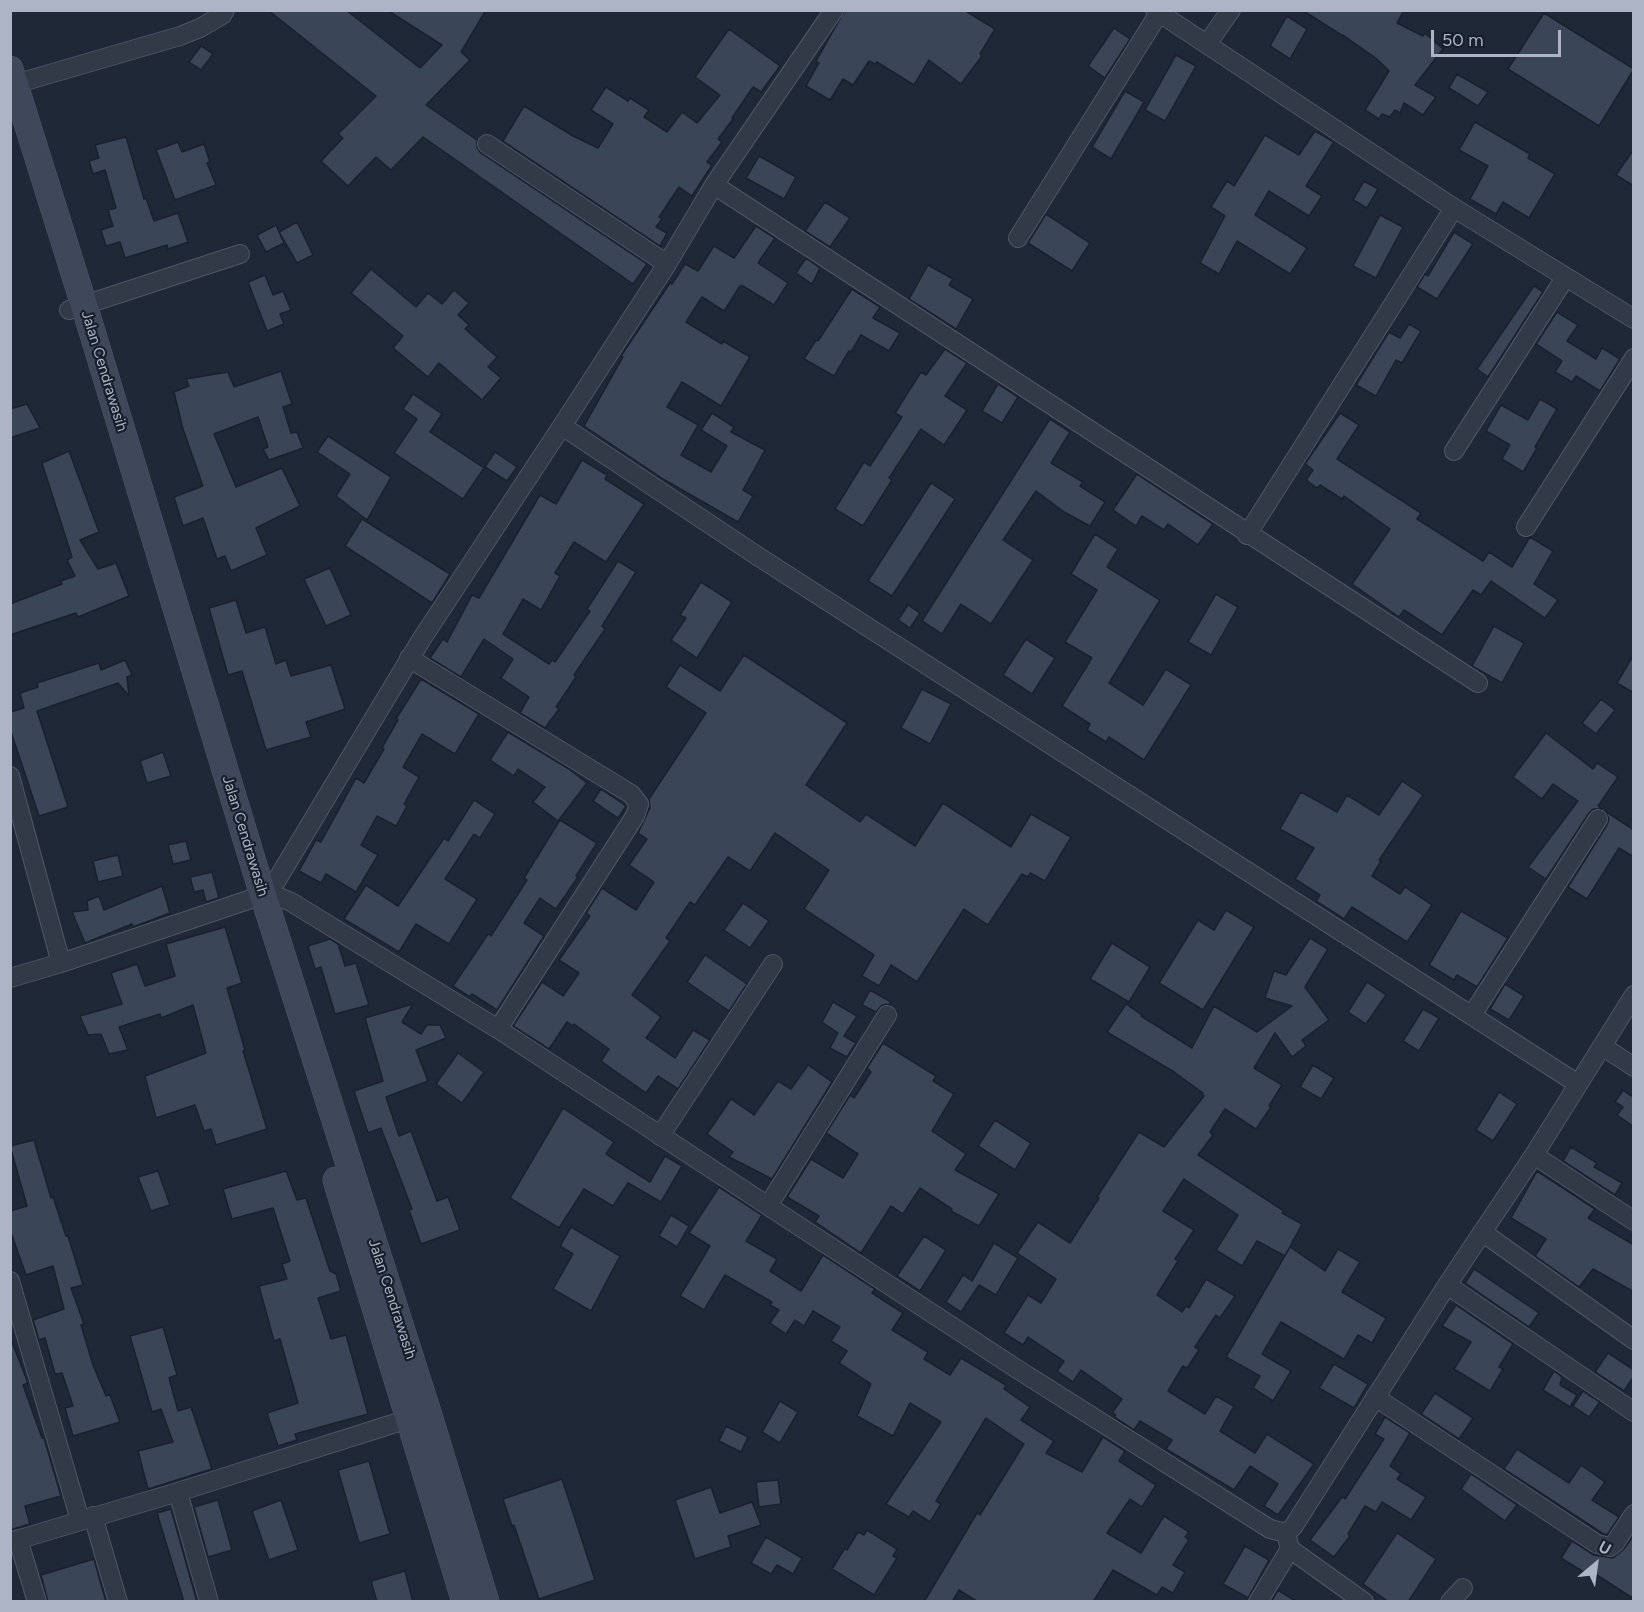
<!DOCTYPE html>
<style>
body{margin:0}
#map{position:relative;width:1644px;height:1612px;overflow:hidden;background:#1e2837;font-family:Figtree,sans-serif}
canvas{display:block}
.frame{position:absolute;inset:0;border:12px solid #acb4c5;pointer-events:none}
.north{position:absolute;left:1566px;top:1534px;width:60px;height:60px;-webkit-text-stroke:4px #181f2c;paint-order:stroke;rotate:29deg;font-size:16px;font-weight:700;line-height:24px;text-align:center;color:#acb4c5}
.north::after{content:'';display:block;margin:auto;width:21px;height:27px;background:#acb4c5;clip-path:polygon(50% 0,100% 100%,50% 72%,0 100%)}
.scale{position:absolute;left:1431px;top:30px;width:130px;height:27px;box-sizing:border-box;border:3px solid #acb4c5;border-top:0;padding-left:8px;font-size:18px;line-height:21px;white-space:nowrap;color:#acb4c5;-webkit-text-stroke:4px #181f2c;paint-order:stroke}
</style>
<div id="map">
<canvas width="1644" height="1612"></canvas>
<div class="frame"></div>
<div class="north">U</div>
<div class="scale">50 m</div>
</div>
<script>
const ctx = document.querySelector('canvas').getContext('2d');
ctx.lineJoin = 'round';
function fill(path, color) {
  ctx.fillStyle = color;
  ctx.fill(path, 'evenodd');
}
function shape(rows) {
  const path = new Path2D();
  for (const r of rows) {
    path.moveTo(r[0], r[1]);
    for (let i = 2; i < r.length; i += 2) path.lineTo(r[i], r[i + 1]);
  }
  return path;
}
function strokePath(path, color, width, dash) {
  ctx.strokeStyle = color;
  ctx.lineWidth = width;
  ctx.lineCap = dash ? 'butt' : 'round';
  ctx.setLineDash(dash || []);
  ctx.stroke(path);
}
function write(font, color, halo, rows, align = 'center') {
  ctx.font = font + ' Figtree,sans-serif';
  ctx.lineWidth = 4.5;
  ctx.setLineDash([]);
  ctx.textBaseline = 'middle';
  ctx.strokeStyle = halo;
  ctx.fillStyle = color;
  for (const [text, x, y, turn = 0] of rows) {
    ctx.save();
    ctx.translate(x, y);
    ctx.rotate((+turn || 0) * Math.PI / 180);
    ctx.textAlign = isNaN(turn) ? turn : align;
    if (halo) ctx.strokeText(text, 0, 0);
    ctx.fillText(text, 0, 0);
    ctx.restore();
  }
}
const building = shape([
 [268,10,346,10,420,68,442,45,387,10,486,10,461,52,470,60,426,105,477,140,477,148,481,153,647,264,633,284,423,137,391,170,376,157,348,186,321,161,343,138,338,134,376,96,268,10],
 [845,10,964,10,995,29,980,54,982,56,961,84,929,60,914,85,877,62,875,64,869,61,853,85,843,79,830,100,806,86,819,63,816,61,845,10],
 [1302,10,1404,10,1397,23,1423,36,1425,33,1443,49,1415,85,1436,97,1423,115,1404,103,1400,113,1395,110,1390,117,1382,114,1379,119,1365,110,1389,71,1377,59,1343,35,1343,36,1302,10],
 [1544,13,1634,69,1599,126,1508,69,1544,13],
 [1287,16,1307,29,1290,59,1270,46,1287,16],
 [1114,28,1130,39,1105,78,1088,66,1114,28],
 [729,29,780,66,761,92,753,87,732,118,733,119,718,139,722,142,707,162,712,165,692,196,679,187,659,217,662,219,656,227,667,233,660,246,503,141,524,106,573,136,598,148,613,124,591,110,606,87,628,101,630,98,649,110,644,117,667,132,682,112,697,123,720,95,695,77,729,29],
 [201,46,213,54,201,70,189,62,201,46],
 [1176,55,1196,66,1165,121,1145,110,1176,55],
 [1457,74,1488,92,1478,106,1449,88,1457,74],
 [1125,91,1144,102,1111,159,1092,147,1125,91],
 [1475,122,1530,154,1528,158,1555,174,1529,218,1503,202,1496,214,1470,199,1488,166,1459,150,1475,122],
 [1315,131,1334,142,1306,186,1322,196,1309,216,1269,191,1255,215,1307,248,1290,274,1237,241,1219,274,1200,263,1225,216,1211,207,1227,181,1234,186,1265,135,1299,155,1315,131],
 [126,137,144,199,146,198,154,221,178,213,188,242,168,249,167,245,125,258,120,242,106,246,101,230,113,226,108,210,116,208,105,170,93,174,89,161,99,158,95,145,126,137],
 [178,142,182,152,204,144,210,162,207,163,216,185,175,200,156,150,178,142],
 [1634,149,1634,186,1616,175,1634,149],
 [759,156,796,177,784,199,746,178,759,156],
 [1364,181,1378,189,1367,208,1353,200,1364,181],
 [825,202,850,218,830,247,805,231,825,202],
 [1046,214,1090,243,1072,271,1028,243,1046,214],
 [1380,215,1403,227,1376,278,1353,266,1380,215],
 [297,222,313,255,297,263,279,232,297,222],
 [276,225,284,243,266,252,257,235,276,225],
 [756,226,775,238,758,263,788,283,774,305,743,286,740,286,724,311,702,297,686,322,722,344,723,341,750,357,721,406,682,382,667,407,698,425,681,455,711,472,727,446,701,430,712,413,734,427,731,432,765,450,743,490,753,496,738,522,663,479,584,426,623,357,621,356,670,283,672,284,685,264,698,271,714,246,734,258,756,226],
 [1454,232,1473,244,1437,299,1417,287,1425,274,1428,276,1454,232],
 [806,258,820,268,812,284,796,273,806,258],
 [928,265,953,279,949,285,973,299,956,329,909,299,928,265],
 [371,269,416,307,428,293,442,304,454,290,469,303,458,315,469,325,465,329,497,357,488,367,501,378,482,400,439,363,428,377,393,348,403,336,351,293,371,269],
 [265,275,273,295,283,291,291,310,280,314,284,324,267,331,248,282,265,275],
 [1534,286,1543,292,1488,377,1477,369,1534,286],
 [852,289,880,307,873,318,900,333,889,351,861,335,851,352,849,351,834,376,804,359,816,340,818,341,852,289],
 [1557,312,1578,325,1567,341,1596,359,1602,348,1620,359,1600,391,1576,376,1572,382,1555,372,1562,361,1536,344,1557,312],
 [1409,324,1421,331,1402,363,1396,360,1376,396,1356,385,1389,332,1400,338,1409,324],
 [945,349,967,363,945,396,967,410,944,445,921,429,889,478,892,480,863,526,835,509,864,462,870,466,902,417,895,413,921,372,926,375,945,349],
 [281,371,292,404,283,407,291,433,297,432,303,448,269,460,263,449,268,447,258,417,214,434,236,487,282,468,300,506,256,528,267,555,231,571,225,556,217,559,203,518,183,526,174,497,203,486,183,429,174,392,189,386,186,379,228,372,234,387,281,371],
 [998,384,1018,397,1002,423,982,411,998,384],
 [413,394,442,414,430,432,484,468,463,499,394,453,417,419,403,409,413,394],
 [1540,399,1557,409,1535,447,1537,448,1523,472,1502,459,1510,445,1486,431,1501,405,1528,420,1540,399],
 [27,404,40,428,10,438,10,409,27,404],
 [1340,413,1359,425,1337,459,1421,513,1417,519,1483,561,1489,552,1512,567,1530,537,1553,551,1534,584,1558,600,1545,618,1491,581,1481,595,1473,590,1442,635,1404,610,1399,617,1352,584,1390,529,1344,496,1342,499,1320,485,1317,488,1306,480,1313,470,1305,464,1340,413],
 [1050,419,1070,432,1051,463,1083,482,1080,486,1105,502,1090,526,1064,512,1036,491,1003,540,1033,560,991,624,961,604,942,634,922,621,1050,419],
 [328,436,391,477,367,520,336,496,350,474,317,452,328,436],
 [69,451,99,532,80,540,98,569,116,563,129,596,78,617,76,613,10,635,10,604,62,584,61,581,75,576,67,560,72,557,42,463,69,451],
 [495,452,517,467,507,481,485,467,495,452],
 [582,460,607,475,605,479,644,504,606,562,574,542,555,573,560,576,541,610,523,599,503,634,549,664,552,660,555,662,590,611,587,609,618,561,636,572,602,626,605,629,574,675,576,677,556,707,559,709,545,728,520,713,529,697,501,678,513,659,484,639,461,677,430,658,443,639,447,642,472,595,479,598,540,495,556,504,582,460],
 [1137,474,1213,524,1198,545,1168,524,1164,530,1142,516,1136,526,1113,510,1137,474],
 [931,483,955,499,892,596,868,581,931,483],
 [362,519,450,574,432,603,345,546,362,519],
 [1095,534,1118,549,1107,567,1160,600,1109,683,1143,705,1166,669,1191,685,1144,760,1109,737,1106,742,1087,730,1090,724,1062,706,1092,658,1065,642,1097,590,1071,574,1095,534],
 [330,568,351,615,326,626,304,579,330,568],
 [701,582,732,602,697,658,671,640,686,618,680,615,701,582],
 [1216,594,1238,607,1211,655,1188,642,1216,594],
 [236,600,246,633,265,627,276,664,286,660,291,676,331,665,345,709,306,722,311,737,266,750,242,671,228,675,209,608,236,600],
 [908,605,920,613,910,628,898,620,908,605],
 [1494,626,1524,643,1502,683,1472,666,1494,626],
 [1026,639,1055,658,1032,694,1003,675,1026,639],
 [1634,654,1634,693,1617,683,1634,654],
 [744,655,847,723,806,785,860,822,866,814,915,846,943,803,1011,847,1031,814,1071,837,1045,881,1030,873,1028,877,1022,874,988,925,964,909,917,982,891,965,879,986,862,976,874,955,804,909,829,870,775,833,750,871,728,857,695,905,690,902,666,938,670,941,632,995,661,1017,646,1038,675,1058,693,1030,710,1040,678,1089,658,1076,646,1093,601,1061,609,1049,574,1024,573,1026,567,1022,549,1049,513,1026,542,982,563,996,579,973,559,960,590,916,586,913,602,888,636,910,654,882,629,865,647,839,638,833,650,808,649,799,706,713,666,687,680,665,720,691,744,655],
 [125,660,132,675,127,677,129,696,118,683,37,711,68,807,39,816,10,729,10,712,24,708,20,693,38,687,37,683,99,663,101,670,125,660],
 [421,679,479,714,455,754,422,734,403,767,419,777,404,804,407,806,396,826,377,816,361,845,378,855,356,892,326,874,321,883,299,871,316,840,321,842,356,778,364,783,384,749,382,748,398,720,396,719,421,679],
 [922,689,951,704,930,744,901,728,922,689],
 [1601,699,1615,710,1596,734,1582,723,1601,699],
 [508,732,569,769,587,783,558,821,533,802,545,787,518,769,514,776,490,760,508,732],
 [1546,733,1593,769,1597,763,1618,777,1598,806,1602,809,1593,809,1589,813,1546,879,1528,867,1578,801,1553,784,1542,799,1513,777,1546,733],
 [163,752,171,776,147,783,140,761,163,752],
 [1402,781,1423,795,1379,860,1381,861,1372,876,1400,894,1405,887,1432,905,1407,942,1352,907,1344,919,1316,901,1320,895,1295,879,1314,848,1280,829,1301,792,1337,812,1347,795,1379,815,1402,781],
 [601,789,626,806,618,818,593,801,601,789],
 [474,800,495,814,480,838,474,834,445,879,477,899,449,944,416,924,399,952,344,919,366,885,398,906,444,838,448,841,474,800],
 [1605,811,1634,830,1634,857,1619,848,1587,899,1568,887,1607,825,1609,819,1605,811],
 [560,820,597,843,576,876,578,877,556,909,540,898,524,923,544,936,497,1010,472,994,470,997,453,986,488,934,491,936,527,880,524,878,560,820],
 [186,841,191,860,173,864,168,845,186,841],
 [118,855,123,876,98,882,93,861,118,855],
 [212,872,219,898,206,902,203,890,194,892,190,877,212,872],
 [162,886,170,913,133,927,132,924,85,943,72,912,88,910,87,901,99,896,104,910,162,886],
 [743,903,769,921,750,948,724,930,743,903],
 [1226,910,1254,927,1203,1010,1159,983,1198,920,1214,930,1226,910],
 [1461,911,1508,938,1477,987,1457,975,1454,980,1429,965,1461,911],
 [225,927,242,983,227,988,245,1050,243,1051,267,1129,216,1145,211,1129,204,1131,195,1105,156,1118,145,1076,206,1053,193,1005,161,1018,160,1014,119,1027,128,1050,109,1054,101,1034,88,1035,80,1016,122,1004,111,973,137,964,145,986,175,976,166,944,225,927],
 [1310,938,1328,949,1305,987,1329,1020,1302,1040,1306,1046,1292,1057,1275,1033,1254,1068,1282,1085,1269,1106,1271,1107,1256,1129,1225,1109,1210,1132,1213,1135,1198,1155,1284,1211,1282,1213,1302,1224,1285,1256,1257,1241,1242,1266,1216,1250,1238,1215,1184,1179,1163,1211,1194,1230,1175,1259,1178,1261,1157,1295,1182,1312,1186,1306,1189,1308,1206,1279,1235,1296,1220,1318,1216,1315,1195,1347,1199,1350,1187,1368,1183,1366,1168,1391,1205,1414,1216,1396,1234,1406,1220,1431,1255,1453,1267,1434,1314,1464,1278,1515,1264,1506,1278,1484,1250,1466,1234,1490,1166,1449,1172,1440,1140,1421,1134,1430,1114,1417,1116,1415,1112,1413,1122,1399,1081,1370,1073,1382,1057,1371,1064,1361,1028,1337,1023,1345,1004,1333,1028,1295,1041,1303,1056,1279,1017,1253,1038,1222,1070,1243,1099,1198,1097,1197,1139,1132,1164,1147,1204,1096,1202,1094,1203,1093,1174,1072,1107,1032,1126,1004,1142,1015,1141,1016,1192,1048,1214,1006,1257,1032,1292,1006,1265,998,1274,971,1286,975,1310,938],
 [330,939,338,944,345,966,356,963,369,1005,335,1014,321,967,315,969,308,946,330,939],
 [1112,943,1150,967,1129,1002,1090,979,1112,943],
 [705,955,747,984,729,1011,687,982,705,955],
 [1367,982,1386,995,1366,1024,1348,1012,1367,982],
 [1505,984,1524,996,1509,1020,1490,1009,1505,984],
 [870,990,891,1002,890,1004,882,1005,876,1012,862,1005,870,990],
 [833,1002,857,1016,844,1036,856,1043,847,1057,830,1048,838,1033,822,1022,833,1002],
 [413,1004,402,1022,421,1034,427,1025,440,1025,446,1038,416,1050,428,1081,386,1097,399,1136,411,1131,437,1201,448,1197,460,1230,421,1244,409,1210,412,1209,381,1128,368,1133,354,1091,383,1081,365,1018,413,1004],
 [1423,1009,1439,1018,1419,1051,1403,1041,1423,1009],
 [883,1043,936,1076,933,1081,954,1094,932,1131,966,1154,955,1170,999,1194,979,1226,951,1211,952,1209,920,1188,903,1214,891,1206,861,1253,815,1222,819,1216,787,1197,811,1159,843,1178,858,1154,826,1133,850,1095,854,1098,871,1072,867,1068,883,1043],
 [458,1053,484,1072,462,1103,436,1084,458,1053],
 [808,1065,832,1082,772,1179,729,1157,733,1152,707,1134,731,1099,754,1115,778,1081,791,1089,808,1065],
 [1313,1065,1334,1078,1321,1099,1300,1087,1313,1065],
 [1623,1090,1631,1096,1634,1092,1634,1127,1617,1115,1623,1107,1615,1102,1623,1090],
 [1499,1092,1517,1104,1493,1141,1476,1130,1499,1092],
 [563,1108,614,1142,606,1154,650,1182,665,1156,682,1166,661,1202,628,1183,613,1206,584,1189,559,1228,510,1198,563,1108],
 [995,1120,1031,1143,1015,1170,978,1146,995,1120],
 [34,1140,51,1198,53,1197,66,1236,68,1236,83,1285,71,1288,84,1324,81,1325,93,1365,106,1396,110,1395,120,1422,73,1436,65,1408,73,1406,62,1373,55,1374,45,1338,39,1340,33,1320,64,1309,53,1266,26,1275,10,1230,10,1211,27,1206,10,1146,34,1140],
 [1571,1147,1597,1163,1594,1167,1622,1183,1615,1195,1563,1161,1571,1147],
 [158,1171,170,1205,151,1211,138,1177,158,1171],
 [286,1171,297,1200,306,1198,330,1271,336,1274,341,1291,318,1298,331,1339,346,1335,368,1414,295,1434,297,1440,278,1446,267,1413,298,1403,280,1339,274,1341,259,1286,287,1279,282,1264,290,1261,273,1208,232,1219,223,1189,286,1171],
 [1537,1171,1595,1209,1588,1218,1634,1245,1634,1292,1593,1269,1579,1287,1535,1256,1546,1239,1511,1218,1537,1171],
 [719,1187,762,1215,746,1241,777,1259,770,1271,801,1291,823,1255,875,1289,872,1293,903,1313,892,1330,928,1352,924,1359,950,1375,961,1358,1006,1385,1004,1389,1030,1407,1021,1420,1054,1441,1046,1453,1082,1472,1103,1437,1125,1451,1119,1461,1156,1485,1142,1507,1130,1499,1107,1533,1141,1553,1164,1516,1189,1532,1185,1537,1189,1540,1173,1565,1185,1572,1173,1593,1162,1587,1157,1595,1113,1570,1093,1602,978,1602,959,1590,952,1602,924,1602,977,1513,980,1515,1024,1444,986,1418,936,1501,941,1504,930,1522,913,1511,909,1517,886,1504,941,1422,910,1403,893,1436,857,1416,871,1384,839,1363,847,1351,831,1341,840,1327,813,1311,804,1326,795,1320,786,1334,770,1323,779,1310,770,1305,772,1302,725,1275,704,1310,680,1296,710,1246,689,1233,719,1187],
 [671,1215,689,1226,677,1247,659,1236,671,1215],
 [571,1227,620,1256,591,1311,553,1289,573,1254,560,1246,571,1227],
 [924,1236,946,1250,920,1291,897,1276,924,1236],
 [994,1243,1018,1258,996,1295,979,1285,961,1312,946,1302,963,1275,972,1281,994,1243],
 [1290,1247,1325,1271,1338,1249,1360,1262,1342,1292,1386,1318,1372,1343,1358,1335,1344,1359,1281,1322,1262,1354,1291,1371,1273,1401,1253,1388,1260,1376,1226,1357,1290,1247],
 [1474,1269,1539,1313,1529,1327,1465,1283,1474,1269],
 [1456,1305,1513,1344,1499,1367,1503,1369,1490,1391,1454,1369,1471,1342,1442,1326,1456,1305],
 [163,1327,177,1375,169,1378,178,1411,191,1407,212,1469,148,1489,138,1451,173,1442,161,1409,152,1412,130,1336,163,1327],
 [10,1337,28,1383,23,1385,42,1438,44,1438,61,1496,25,1506,30,1524,10,1530,10,1337],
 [1608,1353,1634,1370,1634,1376,1624,1391,1595,1372,1608,1353],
 [1334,1364,1368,1384,1354,1408,1319,1388,1334,1364],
 [1554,1371,1562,1377,1560,1385,1577,1395,1570,1407,1543,1390,1554,1371],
 [1583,1391,1600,1402,1589,1417,1573,1406,1583,1391],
 [1435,1393,1473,1418,1459,1439,1421,1414,1435,1393],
 [780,1401,798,1412,780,1443,762,1432,780,1401],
 [1385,1417,1410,1433,1390,1466,1401,1474,1397,1479,1426,1497,1411,1520,1382,1502,1376,1512,1365,1506,1348,1534,1350,1536,1334,1557,1310,1540,1342,1497,1345,1499,1384,1439,1375,1434,1385,1417],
 [726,1426,748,1437,741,1452,719,1441,726,1426],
 [1517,1449,1569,1483,1581,1465,1605,1482,1592,1500,1619,1517,1607,1535,1602,1533,1504,1469,1517,1449],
 [369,1461,390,1534,359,1543,338,1470,369,1461],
 [1471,1474,1517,1505,1505,1521,1461,1489,1471,1474],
 [562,1479,595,1580,539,1599,514,1525,512,1526,503,1499,562,1479],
 [778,1480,781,1504,759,1507,756,1482,778,1480],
 [711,1487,720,1513,752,1502,761,1525,728,1536,731,1547,695,1559,675,1500,711,1487],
 [218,1500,232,1550,208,1557,194,1507,218,1500],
 [281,1500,298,1550,269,1560,252,1511,281,1500],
 [171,1509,197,1602,184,1602,157,1513,171,1509],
 [867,1530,897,1549,893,1556,897,1558,874,1595,832,1569,845,1548,847,1550,858,1532,864,1535,867,1530],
 [1397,1533,1436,1559,1408,1602,1389,1602,1363,1584,1397,1533],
 [1634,1535,1634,1599,1597,1575,1595,1579,1561,1558,1572,1541,1594,1555,1613,1558,1624,1549,1634,1535],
 [766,1537,802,1558,793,1574,777,1565,771,1574,751,1563,766,1537],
 [1245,1546,1269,1560,1248,1598,1223,1584,1245,1546],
 [94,1559,106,1602,48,1602,41,1575,94,1559],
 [405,1571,413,1602,377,1602,371,1581,405,1571],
 [1278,1590,1297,1602,1271,1602,1278,1590]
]);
const minor = shape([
 [1155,10,1454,208,1634,319],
 [1207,44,1231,10],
 [15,84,180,36,200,28,222,15,225,10],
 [487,144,667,264],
 [714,185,1478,683],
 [1018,238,1159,13],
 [69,310,240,254],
 [562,426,759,557,1578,1084],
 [1454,451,1565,278],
 [1526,527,1634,358],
 [1247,535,1454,208],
 [409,658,631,794,639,804,635,816,498,1029],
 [10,776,61,963],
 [269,893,421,640,562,426,667,264,714,185,834,10],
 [10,978,61,963,269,893,291,902,498,1029,1017,1369,1270,1529,1286,1533,1293,1527,1447,1285,1534,1155,1634,995],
 [1472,1015,1598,819],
 [1602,1046,1634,1067],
 [660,1136,773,964],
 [1534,1155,1634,1221],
 [768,1206,887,1015],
 [1482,1232,1634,1340],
 [10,1281,80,1520],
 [1447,1285,1634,1412],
 [1375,1397,1597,1544,1610,1547,1615,1543,1634,1514],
 [178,1492,209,1602],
 [93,1516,118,1602],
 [1286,1533,1290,1549,1364,1602],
 [18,1539,37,1602],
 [10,1542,178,1492,421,1415],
 [1258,1602,1290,1549],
 [1450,1602,1463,1588]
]);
const secondary = shape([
 [10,69,84,305,263,895,428,1412,486,1602],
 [336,1180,465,1602]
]);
const streetNames = [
 ["Jalan Cendrawasih",104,371,73],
 ["Jalan Cendrawasih",245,836,73],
 ["Jalan Cendrawasih",392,1299,72]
];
fill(building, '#3a4558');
strokePath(building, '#19212e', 1.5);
strokePath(minor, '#4f5766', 20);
strokePath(secondary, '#4f5766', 27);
strokePath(minor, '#323a48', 18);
strokePath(secondary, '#3f485b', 26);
write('15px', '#acb4c5', '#181f2c', streetNames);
</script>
